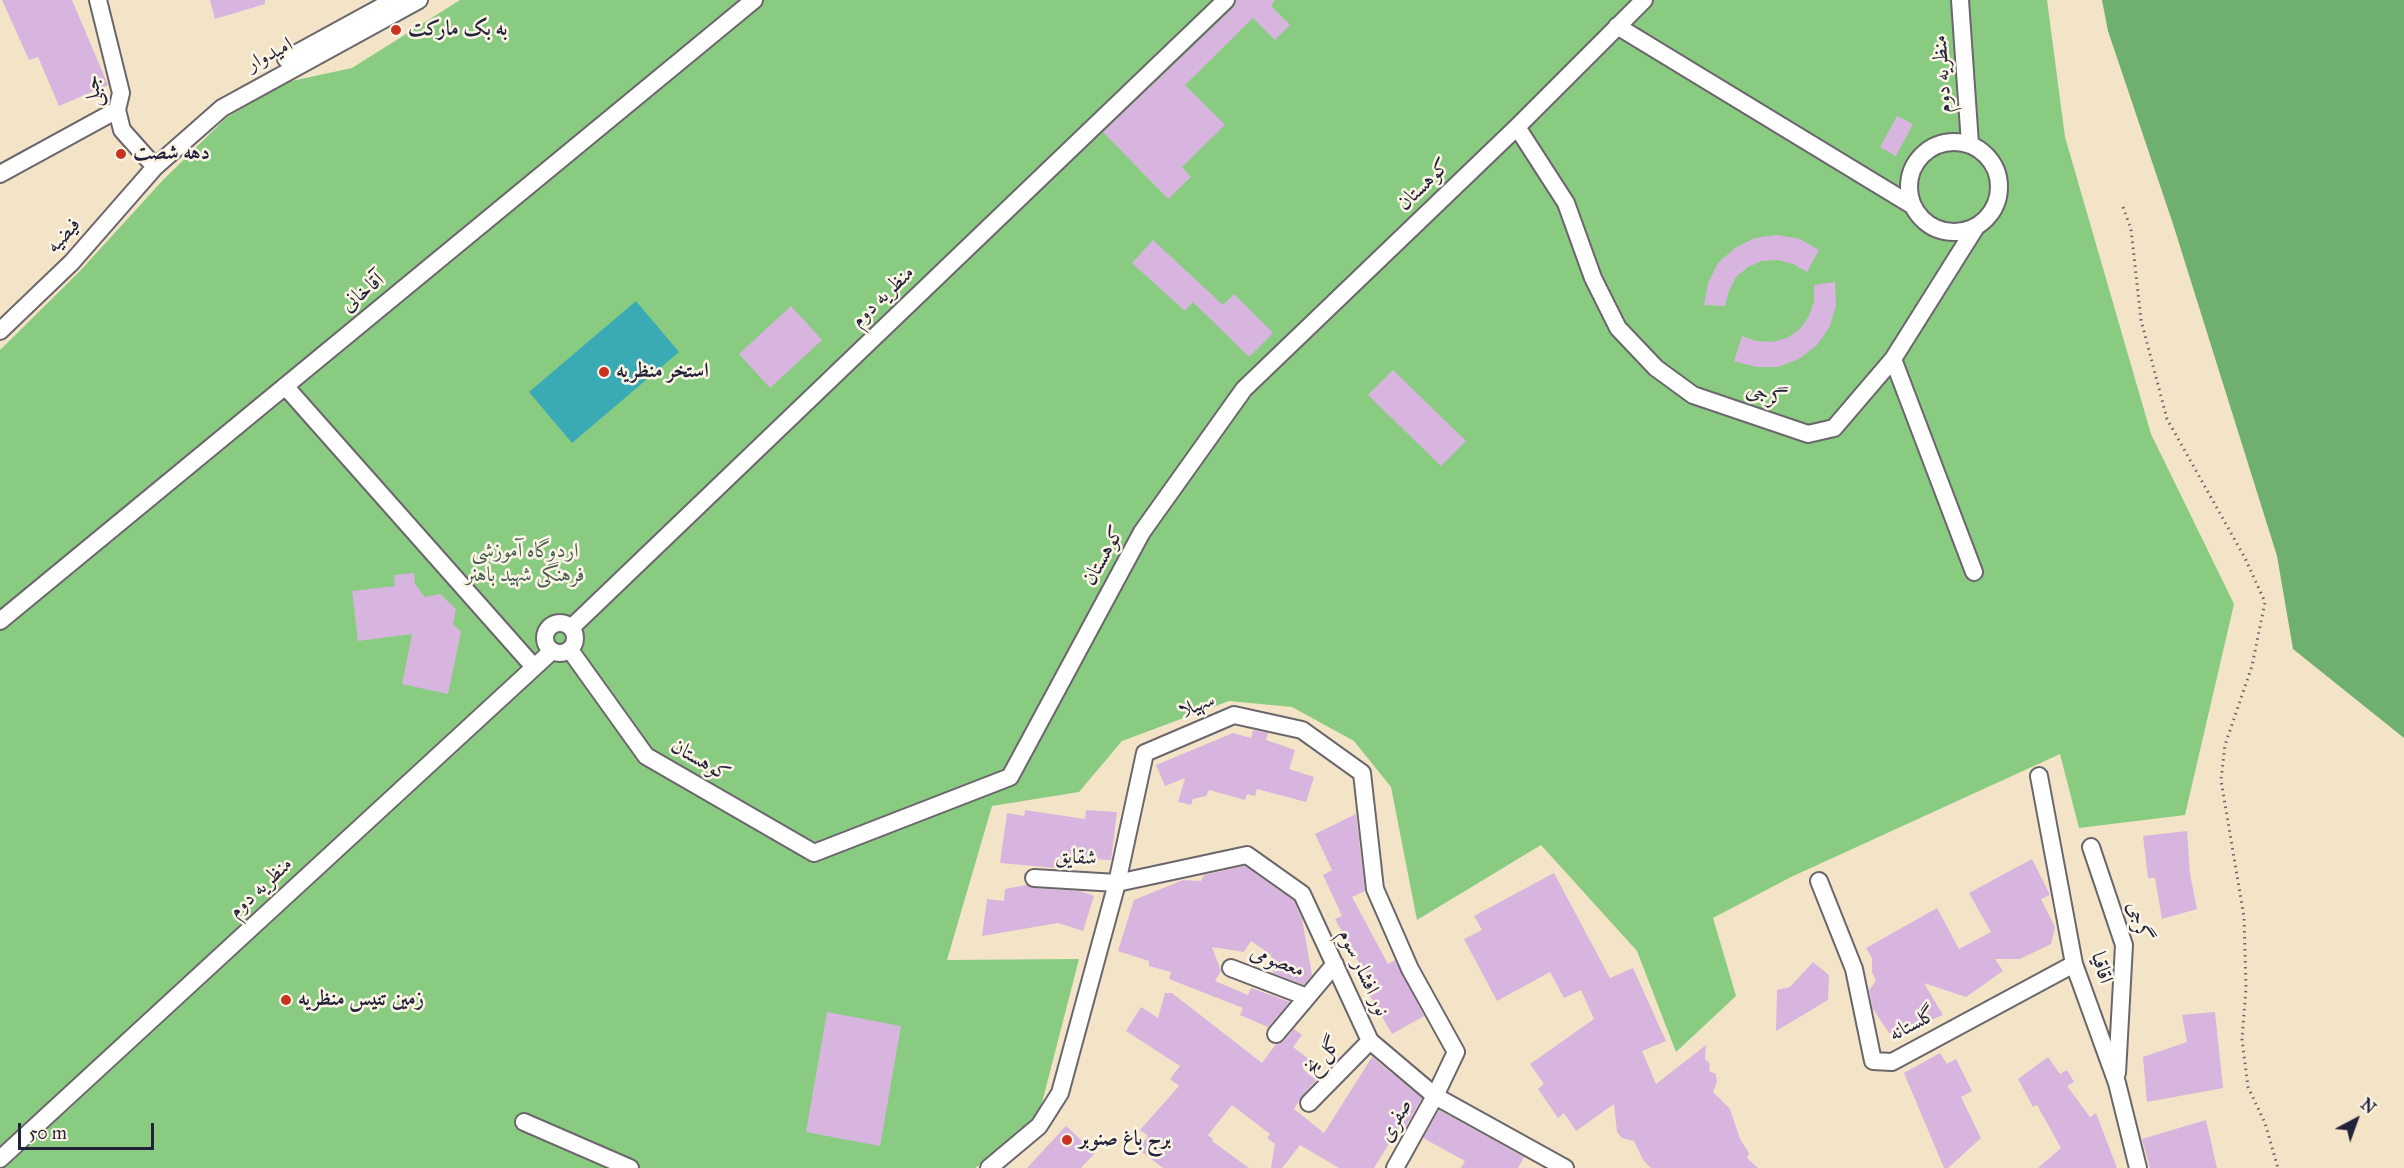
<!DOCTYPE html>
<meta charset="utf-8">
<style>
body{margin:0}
#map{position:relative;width:2404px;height:1168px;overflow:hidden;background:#f3e4c7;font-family:"IM FELL Great Primer",serif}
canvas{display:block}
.north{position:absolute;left:2326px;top:1090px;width:60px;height:60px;-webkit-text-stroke:4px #fcf5e5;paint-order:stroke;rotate:41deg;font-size:16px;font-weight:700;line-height:24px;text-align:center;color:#22223b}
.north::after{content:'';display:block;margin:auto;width:21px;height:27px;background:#22223b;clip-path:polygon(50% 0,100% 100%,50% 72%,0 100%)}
.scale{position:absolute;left:18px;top:1123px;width:136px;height:27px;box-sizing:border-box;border:3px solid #22223b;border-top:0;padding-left:8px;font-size:18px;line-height:21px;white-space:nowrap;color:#22223b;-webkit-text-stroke:4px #fcf5e5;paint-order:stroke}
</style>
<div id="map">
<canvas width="2404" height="1168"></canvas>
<div class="north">N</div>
<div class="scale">50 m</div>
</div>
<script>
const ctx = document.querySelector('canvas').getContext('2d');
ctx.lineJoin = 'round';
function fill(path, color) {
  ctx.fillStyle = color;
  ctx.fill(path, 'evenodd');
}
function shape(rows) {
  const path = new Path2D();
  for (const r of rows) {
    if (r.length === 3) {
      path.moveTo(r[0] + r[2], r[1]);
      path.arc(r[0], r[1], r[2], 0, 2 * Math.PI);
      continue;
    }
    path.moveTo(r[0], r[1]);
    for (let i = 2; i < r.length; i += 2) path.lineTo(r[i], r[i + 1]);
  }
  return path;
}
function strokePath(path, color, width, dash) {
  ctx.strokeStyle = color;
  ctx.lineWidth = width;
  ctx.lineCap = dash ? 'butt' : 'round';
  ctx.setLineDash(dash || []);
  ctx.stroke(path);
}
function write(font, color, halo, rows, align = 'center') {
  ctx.font = font + ' "IM FELL Great Primer",Amiri,serif';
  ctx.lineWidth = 5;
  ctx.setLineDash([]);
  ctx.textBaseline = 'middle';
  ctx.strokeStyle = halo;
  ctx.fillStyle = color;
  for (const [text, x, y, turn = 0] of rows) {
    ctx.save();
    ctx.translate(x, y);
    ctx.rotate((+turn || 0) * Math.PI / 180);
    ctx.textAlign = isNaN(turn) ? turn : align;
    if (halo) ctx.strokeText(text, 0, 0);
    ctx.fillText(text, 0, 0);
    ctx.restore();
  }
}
const green = shape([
 [460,0,2047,0,2065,137,2151,434,2234,604,2185,815,2079,828,2060,754,1791,877,1713,918,1736,996,1676,1052,1637,951,1541,845,1417,920,1391,787,1354,741,1292,707,1229,701,1122,741,1079,792,992,806,947,960,1079,959,1035,1130,975,1168,0,1168,0,350,79,272,163,180,227,117,287,82,352,68]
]);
const forest = shape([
 [2102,0,2404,0,2404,738,2293,649,2277,556,2173,224,2108,31]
]);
const water = shape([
 [636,301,679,352,572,443,529,392]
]);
const building = shape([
 [2,0,72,0,108,85,59,106,38,57,29,60],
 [210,0,265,0,265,4,215,19],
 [1236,0,1275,0,1271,6,1290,25,1275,40,1253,18,1185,85,1225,125,1182,167,1191,177,1168,199,1103,132,1233,8],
 [1897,116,1913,124,1896,156,1880,147],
 [1777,235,1800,239,1819,250,1807,272,1793,264,1778,260,1762,261,1748,267,1736,277,1729,291,1725,306,1704,305,1708,283,1718,263,1735,248,1755,238],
 [1153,240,1223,305,1234,294,1273,333,1249,357,1193,302,1185,311,1132,263],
 [1835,282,1836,305,1830,326,1817,345,1799,359,1778,367,1756,367,1734,361,1742,336,1756,341,1772,342,1787,338,1800,329,1809,316,1814,301,1814,285],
 [791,306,822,340,770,388,739,354],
 [1393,370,1466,441,1441,466,1368,395],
 [414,573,415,584,425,597,440,594,456,609,453,624,461,632,448,694,402,684,412,634,358,641,352,591,395,586,394,575],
 [1253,730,1268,733,1266,740,1295,750,1289,769,1314,777,1306,802,1257,789,1255,796,1247,794,1245,800,1209,790,1206,796,1193,799,1191,805,1178,802,1185,778,1165,786,1156,765,1233,733,1251,738],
 [1025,810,1085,819,1086,810,1117,812,1111,860,1068,858,1066,869,1000,863,1007,813,1024,816],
 [1356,814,1365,891,1352,897,1388,964,1395,960,1424,1016,1392,1034,1362,982,1368,979,1335,919,1342,916,1323,875,1332,870,1315,834],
 [2187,831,2190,874,2197,909,2162,919,2155,878,2148,878,2143,836],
 [2032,859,2050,895,2041,899,2055,927,2051,944,2020,959,1995,959,2003,971,1966,997,1924,983,1943,1015,1899,1033,1889,1033,1873,1009,1869,990,1876,981,1872,972,1872,958,1866,948,1937,908,1959,949,1991,932,1969,893],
 [1245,866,1294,901,1302,919,1312,975,1304,985,1273,973,1271,955,1251,941,1244,952,1212,947,1221,971,1215,981,1248,995,1251,988,1290,1002,1268,1027,1240,1015,1243,1008,1169,979,1171,972,1149,966,1149,961,1118,951,1134,900,1183,880,1201,881,1204,875],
 [1554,873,1610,978,1633,968,1666,1041,1642,1051,1656,1084,1706,1045,1705,1059,1710,1064,1709,1071,1716,1074,1717,1082,1713,1092,1730,1109,1740,1139,1749,1153,1747,1158,1758,1168,1651,1168,1643,1160,1634,1141,1622,1138,1617,1132,1614,1104,1576,1131,1564,1113,1558,1118,1538,1089,1544,1084,1530,1064,1594,1019,1581,990,1564,998,1550,972,1497,1001,1464,939,1482,930,1474,916],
 [1026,885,1033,888,1080,891,1094,896,1083,931,1058,923,982,936,987,899,1004,901,1005,889],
 [1813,962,1829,975,1828,1000,1776,1031,1777,990,1790,987],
 [1165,993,1172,993,1262,1063,1276,1044,1284,1041,1294,1029,1302,1035,1293,1047,1310,1060,1303,1069,1316,1080,1302,1096,1294,1109,1324,1133,1372,1057,1422,1098,1405,1128,1400,1126,1374,1168,1339,1168,1300,1145,1282,1168,1271,1168,1275,1144,1267,1138,1270,1134,1232,1105,1208,1135,1213,1139,1212,1141,1249,1168,1163,1168,1138,1149,1148,1136,1140,1130,1179,1086,1170,1079,1180,1066,1126,1031,1141,1007,1158,1018],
 [827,1012,901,1026,880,1146,806,1132],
 [2215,1012,2223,1088,2147,1102,2143,1057,2187,1042,2182,1015],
 [1940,1053,1947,1064,1956,1059,1972,1091,1961,1097,1981,1138,1948,1168,1944,1168,1904,1073],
 [2048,1057,2060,1074,2067,1070,2074,1082,2067,1086,2090,1117,2096,1113,2117,1168,2038,1168,2061,1148,2037,1105,2033,1107,2018,1079],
 [1439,1110,1524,1157,1518,1168,1461,1168,1465,1161,1423,1138],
 [2206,1120,2217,1168,2150,1168,2142,1139],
 [1066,1126,1095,1153,1081,1168,1027,1168]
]);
const path = shape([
 [2123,207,2131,229,2141,320,2167,419,2245,558,2265,602,2252,666,2225,745,2221,780,2244,917,2246,988,2242,1039,2248,1087,2265,1123,2278,1168]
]);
const minor = shape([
 [98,0,121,93,117,110,122,130,155,167],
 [1960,0,1970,144],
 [1617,26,1913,206],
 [286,59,394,0],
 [1517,127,1566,203,1593,278,1618,328,1656,368,1693,395,1808,434,1834,428,1893,359,1974,572],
 [1954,187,45],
 [0,174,117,110],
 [0,331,72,262,155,167,222,108,419,0],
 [1893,359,1976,227],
 [285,386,534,667],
 [0,621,754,0],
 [560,638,15],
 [572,627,1226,0],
 [570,650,646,756,814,853,1010,777,1142,532,1244,389,1517,127,1644,0],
 [2039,776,2074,964,2117,1083,2138,1168],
 [2091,847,2124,945,2117,1073],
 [1034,878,1117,883,1247,855,1302,894,1370,1041,1435,1096,1565,1168],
 [1819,881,1854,969,1873,1061,1892,1062,2074,964],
 [1231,968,1307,997],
 [1276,1034,1335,964],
 [1309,1103,1370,1041],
 [524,1122,630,1168],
 [0,1159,552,651],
 [989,1168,1039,1126,1060,1093,1117,883,1145,753,1234,715,1302,730,1362,773,1375,889,1410,969,1456,1052,1435,1096,1395,1168]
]);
const markers = [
 [396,30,6,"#c8321e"],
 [121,154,6,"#c8321e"],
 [604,372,6,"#c8321e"],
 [286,1000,6,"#c8321e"],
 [1067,1140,6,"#c8321e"]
];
const poiNames = [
 ["به بک مارکت",408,30],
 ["دهه شصت",133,154],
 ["استخر منظریه",616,372],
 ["زمین تنیس منظریه",298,1000],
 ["برج باغ صنوبر",1079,1140]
];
const streetNames = [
 ["امیدوار",270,55,-28],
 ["منظریه دوم",1943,74,-94],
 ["جبلی",94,91,-94],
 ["کوهستان",1424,185,-44],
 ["فیضیه",64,236,-47],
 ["آقاخانی",363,293,-39],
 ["منظریه دوم",883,297,-44],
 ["گرجی",1766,396,18],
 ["کوهستان",1104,556,-61],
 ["سهیلا",1197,706,-22],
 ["کوهستان",700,761,30],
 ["شقایق",1076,858,3],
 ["منظریه دوم",261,888,-43],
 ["گرجی",2138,922,75],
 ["معصومی",1277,962,21],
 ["اقاقیا",2101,968,73],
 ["نور افشار سوم",1363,973,65],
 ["گلستانه",1913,1025,-28],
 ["گل یخ",1323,1056,-46],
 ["صفری",1396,1121,-61]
];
const parkNames = [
 ["اردوگاه آموزشی",525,552],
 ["فرهنگی شهید باهنر",525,576]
];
fill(green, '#8acb82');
fill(forest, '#6faf70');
fill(water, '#3aabb5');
fill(building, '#d7b5df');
strokePath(minor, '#6b666c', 20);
strokePath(path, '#6b666c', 3, [1.5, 4.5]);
strokePath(minor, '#fff', 16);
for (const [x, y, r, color] of markers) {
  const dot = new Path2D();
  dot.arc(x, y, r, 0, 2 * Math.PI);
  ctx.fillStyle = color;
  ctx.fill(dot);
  strokePath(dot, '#fcf5e5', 2);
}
write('bold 21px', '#22223b', '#fcf5e5', poiNames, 'left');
write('21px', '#22223b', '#fcf5e5', streetNames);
write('21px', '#465d54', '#fcf5e5', parkNames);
</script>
